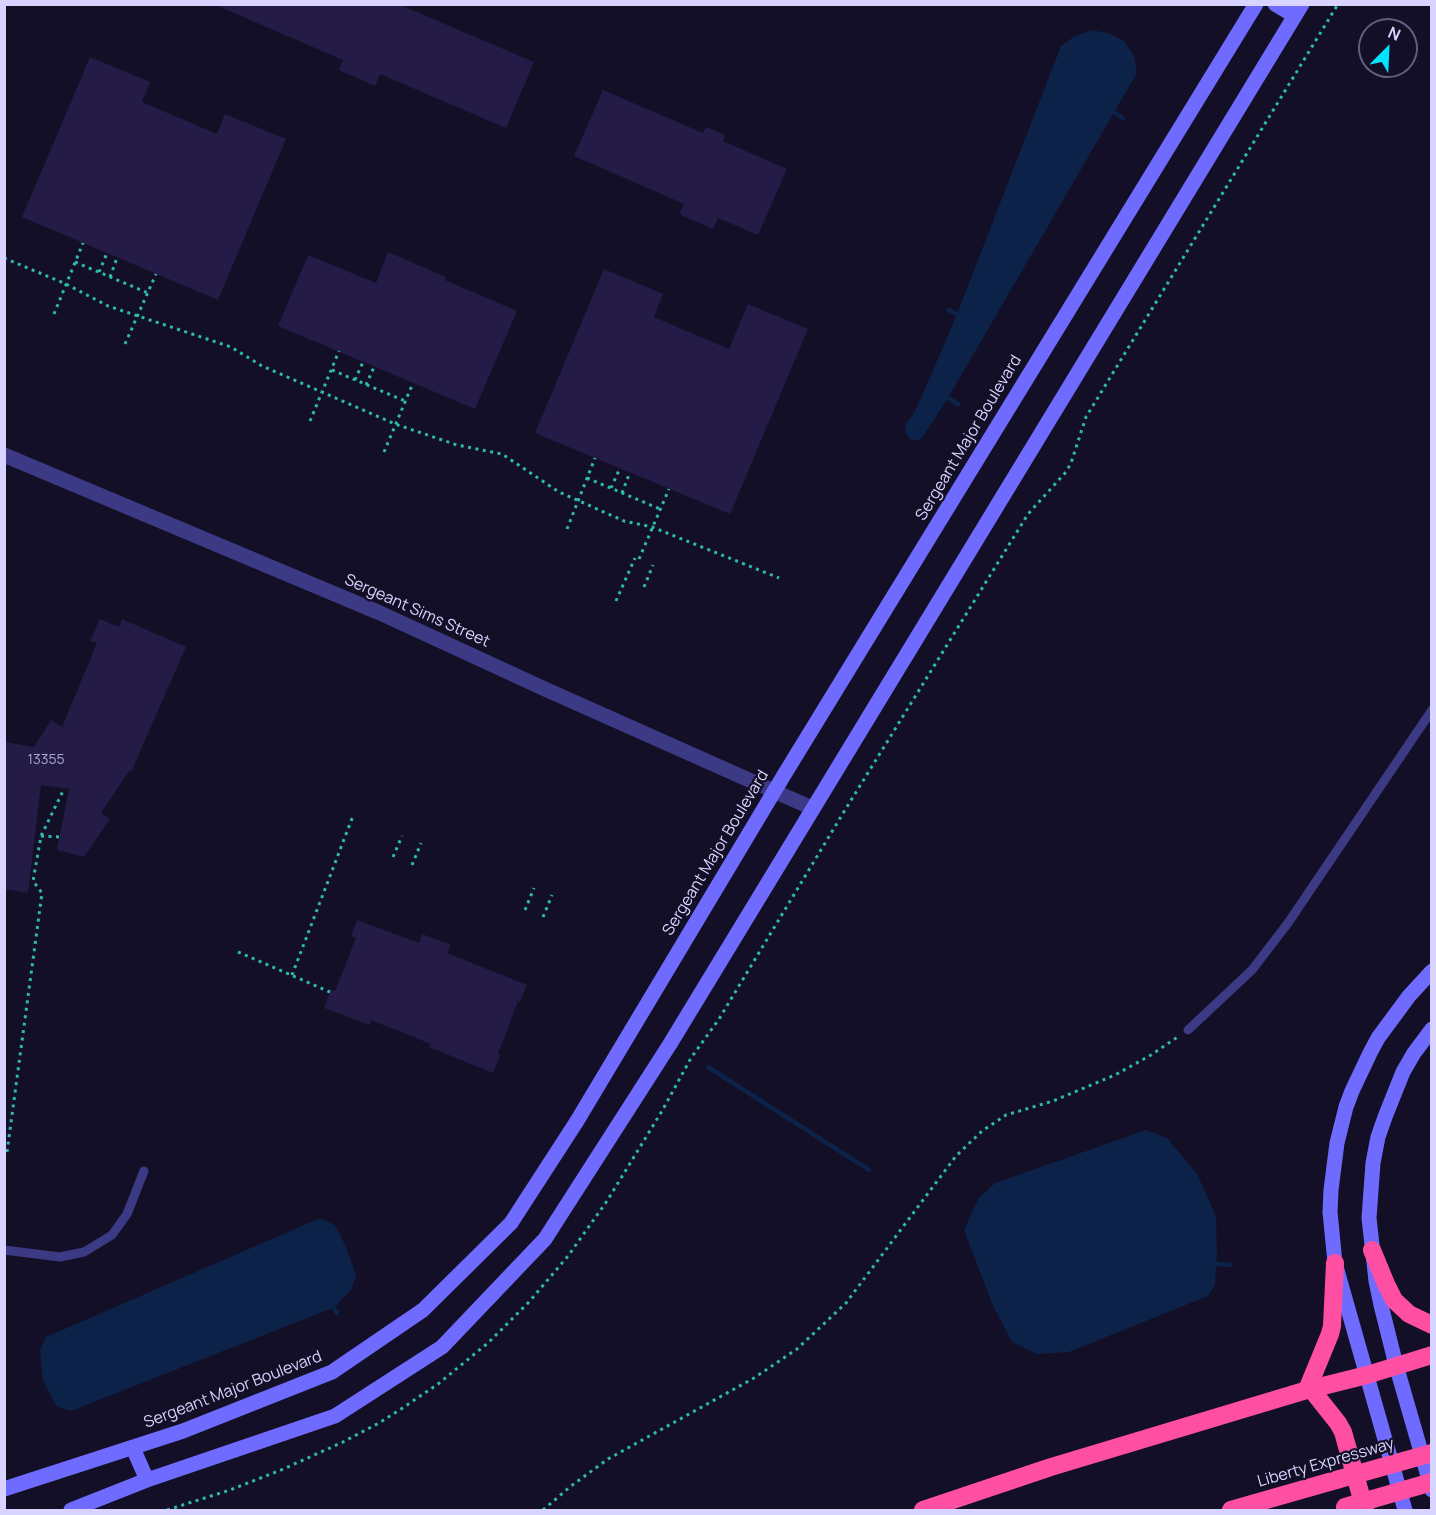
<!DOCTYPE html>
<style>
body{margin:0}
#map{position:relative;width:1436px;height:1515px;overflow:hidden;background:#130f26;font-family:Manrope,sans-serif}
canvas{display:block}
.frame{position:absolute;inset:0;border:6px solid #d9d4ff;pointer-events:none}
.north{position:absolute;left:1358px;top:18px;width:60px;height:60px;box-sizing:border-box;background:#130f26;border:2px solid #625e7d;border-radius:50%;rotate:24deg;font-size:16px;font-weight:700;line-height:24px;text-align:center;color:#d9d4ff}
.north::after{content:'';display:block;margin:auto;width:21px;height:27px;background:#00e5ff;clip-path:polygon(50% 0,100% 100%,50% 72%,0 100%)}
</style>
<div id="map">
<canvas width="1436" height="1515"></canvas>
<div class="frame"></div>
<div class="north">N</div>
</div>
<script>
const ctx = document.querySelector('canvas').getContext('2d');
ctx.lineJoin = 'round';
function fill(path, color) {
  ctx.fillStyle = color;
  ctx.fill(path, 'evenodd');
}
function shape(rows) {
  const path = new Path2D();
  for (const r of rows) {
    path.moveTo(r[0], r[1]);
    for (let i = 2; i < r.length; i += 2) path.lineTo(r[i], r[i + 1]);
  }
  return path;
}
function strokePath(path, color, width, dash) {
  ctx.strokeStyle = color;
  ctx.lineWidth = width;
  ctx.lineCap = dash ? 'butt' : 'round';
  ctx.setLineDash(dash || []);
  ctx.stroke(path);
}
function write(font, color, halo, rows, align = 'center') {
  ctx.font = font + ' Manrope,sans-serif';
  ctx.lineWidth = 4.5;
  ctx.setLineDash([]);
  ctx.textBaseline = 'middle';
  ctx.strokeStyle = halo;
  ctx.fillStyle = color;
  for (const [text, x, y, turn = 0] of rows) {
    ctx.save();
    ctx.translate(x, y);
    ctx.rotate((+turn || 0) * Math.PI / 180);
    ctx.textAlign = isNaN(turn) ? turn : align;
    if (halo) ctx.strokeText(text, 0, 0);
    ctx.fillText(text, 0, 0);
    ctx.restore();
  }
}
const water = shape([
 [1092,30,1111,34,1124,41,1134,56,1137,73,948,398,922,438,917,441,910,439,906,434,905,425,914,413,928,382,957,314,1061,46,1075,36],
 [1146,1130,1167,1138,1197,1174,1216,1216,1217,1251,1215,1285,1208,1296,1069,1352,1037,1354,1012,1342,993,1306,964,1230,978,1199,995,1183],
 [320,1218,335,1225,346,1247,356,1275,351,1290,335,1307,71,1411,57,1407,43,1381,40,1350,46,1337]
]);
const stream = shape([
 [1114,112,1123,118],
 [949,310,957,314],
 [948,398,958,404],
 [708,1067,869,1170],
 [1216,1264,1230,1265],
 [334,1308,337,1313]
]);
const building = shape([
 [213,4,398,4,534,62,506,128,380,74,375,86,339,70,343,60],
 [90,57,150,82,142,102,217,134,225,114,286,139,218,300,22,217],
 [603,90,703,133,706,127,725,135,723,141,787,169,758,235,718,218,713,229,679,214,684,204,574,156],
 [388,252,446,277,445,280,517,311,475,409,278,326,308,255,376,283],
 [604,269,663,294,654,317,729,349,748,304,808,329,730,514,535,433],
 [100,619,119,627,122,619,186,647,131,772,129,771,101,813,110,819,84,857,57,850,69,789,41,785,28,893,4,889,4,742,34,747,51,720,62,727,97,643,90,641],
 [357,920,419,943,422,934,451,945,447,953,527,985,520,1002,518,1001,498,1054,500,1055,493,1073,429,1047,431,1044,371,1020,370,1025,324,1008,331,990,335,991,356,938,351,936]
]);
const path = shape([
 [4,258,66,284,108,306,231,347,262,366,395,424,457,445,502,454,559,492,624,521,652,527,779,578],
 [75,262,148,293],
 [99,272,107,253],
 [110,277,117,258],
 [54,314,83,243],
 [125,344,156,274],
 [332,370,405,401],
 [355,380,363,362],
 [366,385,374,367],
 [310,421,339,351],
 [384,452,413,383],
 [587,478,660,509],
 [611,488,620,468],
 [622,493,630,472],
 [567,529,595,458],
 [639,559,669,489],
 [644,587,653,565],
 [616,601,635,558],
 [41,836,59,837],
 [393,857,402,836],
 [412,865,421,843],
 [525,910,534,888],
 [543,917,552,895],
 [238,952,330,992],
 [292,975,353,816],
 [7,1152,42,893,33,881,41,836,64,789],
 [167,1510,230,1490,281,1470,343,1442,379,1423,401,1409,438,1384,488,1343,529,1302,568,1256,607,1201,662,1111,691,1058,719,1019,845,810,1028,514,1066,472,1071,463,1086,417,1338,4],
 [543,1510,571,1486,608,1459,754,1378,797,1349,846,1303,956,1156,982,1131,1006,1115,1053,1101,1115,1075,1151,1055,1179,1036]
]);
const lane = shape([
 [1188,1030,1252,970,1288,923,1432,710],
 [4,1250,60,1257,84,1252,112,1235,127,1214,144,1171]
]);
const street = shape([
 [4,455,380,613,547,690,812,808]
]);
const secondary = shape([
 [1275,4,1295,16],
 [1432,1029,1414,1053,1403,1072,1385,1117,1378,1137,1373,1163,1369,1218,1376,1281,1381,1305,1396,1365,1432,1490],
 [133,1448,147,1480],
 [4,1489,183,1431,332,1372,423,1310,511,1223,577,1121,784,775,1256,4],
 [71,1510,147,1480,335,1416,442,1347,545,1239,670,1044,1302,4],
 [1405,1510,1335,1263,1330,1212,1331,1190,1337,1143,1346,1107,1352,1091,1370,1053,1378,1038,1409,996,1432,971]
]);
const highway = shape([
 [1372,1250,1386,1284,1394,1300,1409,1314,1432,1325],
 [1311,1389,1338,1423,1343,1432,1365,1510],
 [1307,1390,1330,1334,1332,1326,1335,1263],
 [923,1510,1051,1467,1307,1390,1367,1375,1432,1355],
 [1231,1510,1336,1480]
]);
const highwayBridge = shape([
 [1336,1480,1432,1453],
 [1345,1507,1432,1482]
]);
const numberNames = [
 ["13355",46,760]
];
const streetNames = [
 ["Sergeant Major Boulevard",969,438,-59],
 ["Sergeant Sims Street",417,611,24],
 ["Sergeant Major Boulevard",716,853,-59],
 ["Sergeant Major Boulevard",233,1390,-21],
 ["Liberty Expressway",1326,1463,-16]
];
fill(water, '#0c2248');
strokePath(stream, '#0c2248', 4.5);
fill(building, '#241b47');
strokePath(path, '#2fb8b0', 3, [3, 4.5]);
strokePath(lane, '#3d3a85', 9);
strokePath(street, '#3d3a85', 15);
strokePath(secondary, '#6f6bff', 15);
strokePath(highway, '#ff4fa3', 18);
strokePath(highwayBridge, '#ff4fa3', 18);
write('14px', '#aca6d1', null, numberNames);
write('16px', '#d9d4ff', '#130f26', streetNames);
</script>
